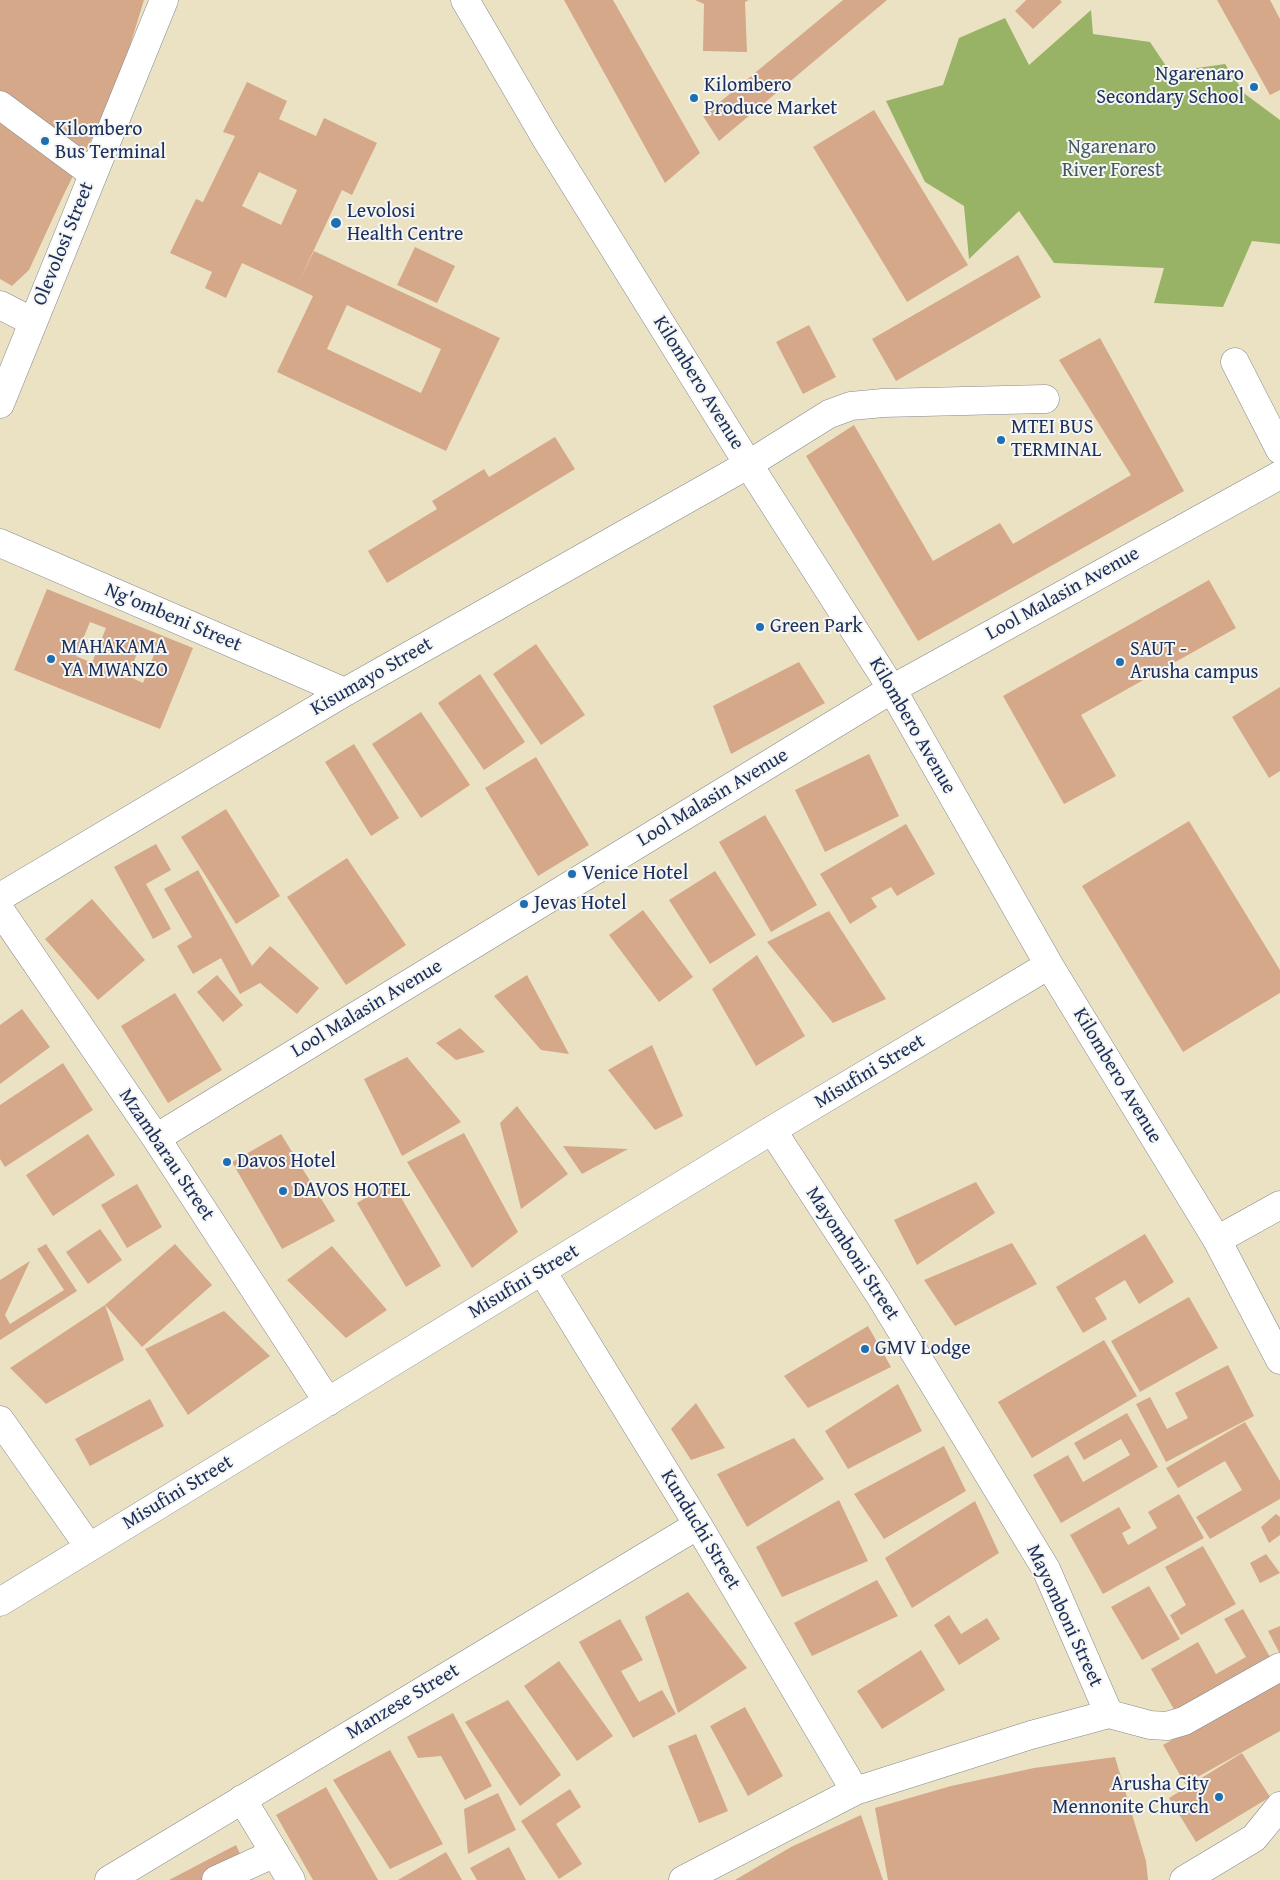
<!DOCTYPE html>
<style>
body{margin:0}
canvas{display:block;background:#ebe2c3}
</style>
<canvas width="1280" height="1880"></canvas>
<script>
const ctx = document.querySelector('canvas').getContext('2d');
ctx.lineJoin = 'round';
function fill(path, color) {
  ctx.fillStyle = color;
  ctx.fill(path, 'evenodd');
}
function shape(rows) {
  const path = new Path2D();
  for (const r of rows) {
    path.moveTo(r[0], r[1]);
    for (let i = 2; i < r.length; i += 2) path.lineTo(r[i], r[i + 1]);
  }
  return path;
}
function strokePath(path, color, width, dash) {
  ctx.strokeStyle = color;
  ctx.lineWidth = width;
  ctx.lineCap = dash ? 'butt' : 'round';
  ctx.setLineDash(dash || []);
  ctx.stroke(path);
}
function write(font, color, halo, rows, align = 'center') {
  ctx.font = font + ' "Gentium Book Plus",serif';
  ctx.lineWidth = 4;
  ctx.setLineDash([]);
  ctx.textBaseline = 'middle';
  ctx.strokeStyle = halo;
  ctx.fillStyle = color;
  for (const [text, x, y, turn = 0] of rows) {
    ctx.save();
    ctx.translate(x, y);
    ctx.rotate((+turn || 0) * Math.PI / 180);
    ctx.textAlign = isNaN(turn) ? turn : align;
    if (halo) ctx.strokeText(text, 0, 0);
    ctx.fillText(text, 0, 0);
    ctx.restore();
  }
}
const forest = shape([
 [1091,10,1093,34,1150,42,1170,72,1225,64,1245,94,1280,120,1280,244,1252,241,1223,307,1154,303,1164,268,1054,263,1019,211,969,259,964,206,925,182,886,101,943,85,959,38,1005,18,1029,65]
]);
const building = shape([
 [0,0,144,0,117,88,64,194,29,270,12,286,0,279],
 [564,0,613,0,700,153,665,183],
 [695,0,749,0,745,2,747,52,703,51,704,4],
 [843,0,887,0,719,141,703,116],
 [1026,0,1060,0,1062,2,1033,29,1015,11],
 [1217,0,1270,0,1280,19,1280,90,1270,95],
 [247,82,287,101,279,119,316,136,324,118,377,143,352,195,342,190,296,288,242,263,226,298,205,288,212,272,170,253,196,199,203,202,235,136,223,132],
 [259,172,297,190,281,225,242,206],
 [874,110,968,265,907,302,813,147],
 [415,247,455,266,437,303,397,285],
 [314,251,500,338,446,451,277,372,313,296,296,288],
 [347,305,441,349,421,393,327,349],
 [1018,255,1041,297,896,381,872,339],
 [809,325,836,377,803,394,776,342],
 [1100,338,1184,491,918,641,806,456,854,425,933,561,1000,523,1013,544,1131,475,1059,360],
 [555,437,575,469,387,583,368,551,437,509,432,501,484,469,489,477],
 [1209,580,1236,628,1081,715,1116,776,1064,804,1003,696],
 [47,589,193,648,160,729,14,670],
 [90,622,106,628,92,663,76,656],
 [142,641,157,647,143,683,128,676],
 [536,644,585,715,541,745,493,674],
 [799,662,825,703,731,754,713,706],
 [480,674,525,742,484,770,438,703],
 [1280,687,1280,771,1269,778,1232,717],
 [421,712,470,785,421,818,372,744],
 [354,744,399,818,371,836,325,762],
 [869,754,899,816,825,852,795,790],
 [536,757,589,845,538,876,485,788],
 [226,809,280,896,236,924,181,837],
 [765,815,817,905,771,932,719,842],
 [1189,821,1280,970,1280,993,1183,1052,1082,886],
 [906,824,935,874,897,896,891,887,871,898,877,907,850,924,820,874],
 [156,844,171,870,146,884,171,929,153,939,114,867],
 [347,858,406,945,346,985,287,897],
 [198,870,252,966,270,946,319,988,297,1014,260,983,240,994,221,958,193,974,177,946,192,937,164,889],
 [715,871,756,935,710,964,669,900],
 [92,899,145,960,98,1000,45,939],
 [643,910,693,977,659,1002,609,935],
 [829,911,886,999,833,1023,767,942],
 [757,955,805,1036,756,1066,712,989],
 [217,975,243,1005,223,1022,197,992],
 [527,975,569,1054,541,1050,494,996],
 [175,993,222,1070,168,1103,121,1026],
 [22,1009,50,1047,0,1084,0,1025],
 [460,1028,485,1052,456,1060,436,1043],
 [652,1045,683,1116,655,1130,608,1070],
 [407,1057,461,1122,402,1156,364,1079],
 [63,1063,93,1110,5,1167,0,1159,0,1105],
 [517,1106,568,1174,521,1209,500,1123],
 [464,1133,518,1232,472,1268,407,1162],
 [88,1134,115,1175,53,1216,26,1175],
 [281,1134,335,1221,282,1249,232,1162],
 [563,1146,628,1149,582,1174],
 [392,1182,441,1266,406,1287,357,1203],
 [976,1182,995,1213,917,1265,894,1220],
 [137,1184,162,1227,127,1248,101,1205],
 [100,1229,122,1260,88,1284,66,1252],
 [1145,1234,1174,1282,1139,1304,1125,1280,1095,1298,1107,1319,1083,1333,1056,1287],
 [1012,1243,1037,1284,955,1326,924,1280],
 [46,1244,77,1291,0,1340,0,1280,30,1261,5,1315,10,1324,64,1290,37,1249],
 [175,1244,212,1285,142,1347,105,1305,124,1360,46,1404,10,1368,105,1305],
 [332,1246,387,1310,346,1338,287,1280],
 [1189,1297,1218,1348,1140,1392,1111,1341],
 [224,1311,270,1356,188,1415,145,1349],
 [868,1326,891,1367,808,1408,784,1376],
 [1104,1340,1137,1396,1032,1458,998,1402],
 [1228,1365,1254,1416,1166,1462,1136,1404,1150,1397,1167,1429,1188,1418,1175,1393],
 [898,1384,922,1431,848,1469,825,1431],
 [150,1399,164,1426,90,1466,75,1439],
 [696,1403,725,1448,691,1460,671,1429],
 [1127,1413,1158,1467,1061,1523,1033,1475,1068,1455,1083,1482,1130,1455,1121,1439,1084,1460,1074,1443],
 [1245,1422,1280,1481,1280,1499,1210,1539,1196,1517,1242,1490,1225,1461,1178,1488,1166,1468],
 [794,1438,824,1479,747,1527,717,1474],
 [944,1446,966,1491,884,1539,854,1494],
 [1179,1494,1204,1538,1103,1594,1070,1535,1119,1507,1131,1528,1122,1533,1128,1545,1157,1528,1148,1512],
 [839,1500,868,1561,782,1597,756,1547],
 [975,1501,999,1553,912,1608,885,1558],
 [1276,1514,1280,1517,1280,1535,1269,1543,1261,1527],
 [1203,1546,1236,1604,1181,1635,1170,1615,1186,1605,1165,1567],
 [1266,1554,1280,1573,1260,1583,1250,1563],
 [877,1580,898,1616,812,1656,794,1623],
 [1149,1586,1180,1639,1142,1660,1111,1607],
 [688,1592,747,1668,678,1713,645,1617],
 [1243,1609,1275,1666,1180,1720,1151,1669,1198,1642,1216,1674,1246,1657,1224,1619],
 [949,1615,961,1634,987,1618,1000,1639,959,1665,934,1625],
 [620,1619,643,1660,621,1671,639,1702,662,1690,676,1714,633,1738,579,1642],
 [1280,1626,1280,1654,1268,1631],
 [921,1650,945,1690,882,1729,857,1691],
 [559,1661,613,1736,577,1761,524,1686],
 [1280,1679,1280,1731,1185,1784,1163,1745],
 [508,1700,561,1775,520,1806,465,1722],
 [745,1707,783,1776,748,1796,710,1726],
 [453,1713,492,1786,465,1800,441,1756,418,1758,407,1737],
 [696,1734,728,1811,699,1823,668,1746],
 [390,1750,443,1844,390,1869,333,1780],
 [1242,1753,1270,1797,1196,1842,1169,1798],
 [1115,1757,1146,1861,1148,1880,888,1880,875,1808,951,1786,1034,1768],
 [326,1787,378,1880,313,1880,276,1815],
 [570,1789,581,1807,556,1824,582,1864,559,1879,521,1821],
 [498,1793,516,1830,468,1854,464,1809],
 [861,1815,883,1880,735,1880,791,1847],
 [236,1845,252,1880,169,1880],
 [509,1847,526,1880,477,1880,470,1868],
 [446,1852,462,1880,398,1880]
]);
const minor = shape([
 [465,0,545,137,745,459,892,689,1049,965,1217,1240,1280,1360],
 [0,105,93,174],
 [0,305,33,322],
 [1235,362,1280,450],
 [0,404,164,0],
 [0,543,345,692],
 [0,897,345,692,749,464,829,414,851,406,883,403,1045,399],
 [0,910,156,1138,328,1402],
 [772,1130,879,1294,1046,1569,1109,1714],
 [156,1138,892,689,1280,475],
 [1217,1240,1280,1205],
 [542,1271,698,1525,855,1791],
 [0,1420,89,1547],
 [0,1602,772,1130,1049,965],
 [242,1799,291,1880],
 [109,1880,698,1525],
 [216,1880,275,1853],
 [683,1880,855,1791,1031,1735,1109,1714,1150,1725,1167,1726,1184,1721,1280,1667],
 [1184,1880,1254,1838,1280,1806]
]);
const markers = [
 [1254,87,5,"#1f6fb2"],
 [694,98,5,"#1f6fb2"],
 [45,141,5,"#1f6fb2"],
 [336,223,6,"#1f6fb2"],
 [1001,440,5,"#1f6fb2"],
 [760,627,5,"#1f6fb2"],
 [51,659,5,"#1f6fb2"],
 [1120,662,5,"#1f6fb2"],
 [572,874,5,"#1f6fb2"],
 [524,904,5,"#1f6fb2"],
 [227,1162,5,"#1f6fb2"],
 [283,1191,5,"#1f6fb2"],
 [865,1349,5,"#1f6fb2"],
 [1219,1797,5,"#1f6fb2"]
];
const poiNames = [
 ["Ngarenaro",1244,75,"right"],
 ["Secondary School",1244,98,"right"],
 ["Kilombero",704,86],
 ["Produce Market",704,109],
 ["Kilombero",55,130],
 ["Bus Terminal",55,153],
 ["Levolosi",347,212],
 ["Health Centre",347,235],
 ["MTEI BUS",1011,428],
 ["TERMINAL",1011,451],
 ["Green Park",770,627],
 ["MAHAKAMA",61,648],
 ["YA MWANZO",61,671],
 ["SAUT -",1130,650],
 ["Arusha campus",1130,673],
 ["Venice Hotel",582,874],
 ["Jevas Hotel",534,904],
 ["Davos Hotel",237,1162],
 ["DAVOS HOTEL",293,1191],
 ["GMV Lodge",875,1349],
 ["Arusha City",1209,1785,"right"],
 ["Mennonite Church",1209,1808,"right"]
];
const parkNames = [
 ["Ngarenaro",1112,148],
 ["River Forest",1112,171]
];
const streetNames = [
 ["Olevolosi Street",64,244,-68],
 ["Kilombero Avenue",698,383,58],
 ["Lool Malasin Avenue",1063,594,-29],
 ["Ng'ombeni Street",173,618,23],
 ["Kisumayo Street",372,677,-30],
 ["Kilombero Avenue",912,726,60],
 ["Lool Malasin Avenue",713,798,-31],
 ["Lool Malasin Avenue",367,1009,-31],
 ["Misufini Street",870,1072,-31],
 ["Kilombero Avenue",1117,1076,59],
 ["Mzambarau Street",166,1155,56],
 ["Mayomboni Street",852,1254,57],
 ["Misufini Street",524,1282,-31],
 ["Misufini Street",178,1493,-31],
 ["Kunduchi Street",700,1530,59],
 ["Mayomboni Street",1064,1616,65],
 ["Manzese Street",403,1702,-31]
];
fill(forest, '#98b365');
fill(building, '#d5a88a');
strokePath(minor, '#838890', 29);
strokePath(minor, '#fff', 28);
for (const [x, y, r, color] of markers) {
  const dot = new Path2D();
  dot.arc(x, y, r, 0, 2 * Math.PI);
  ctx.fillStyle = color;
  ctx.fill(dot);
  strokePath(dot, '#f6f6f2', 2);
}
write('20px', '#1b2f5e', '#f6f6f2', poiNames, 'left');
write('20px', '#445863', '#f6f6f2', parkNames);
write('20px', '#1b2f5e', '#f6f6f2', streetNames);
</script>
